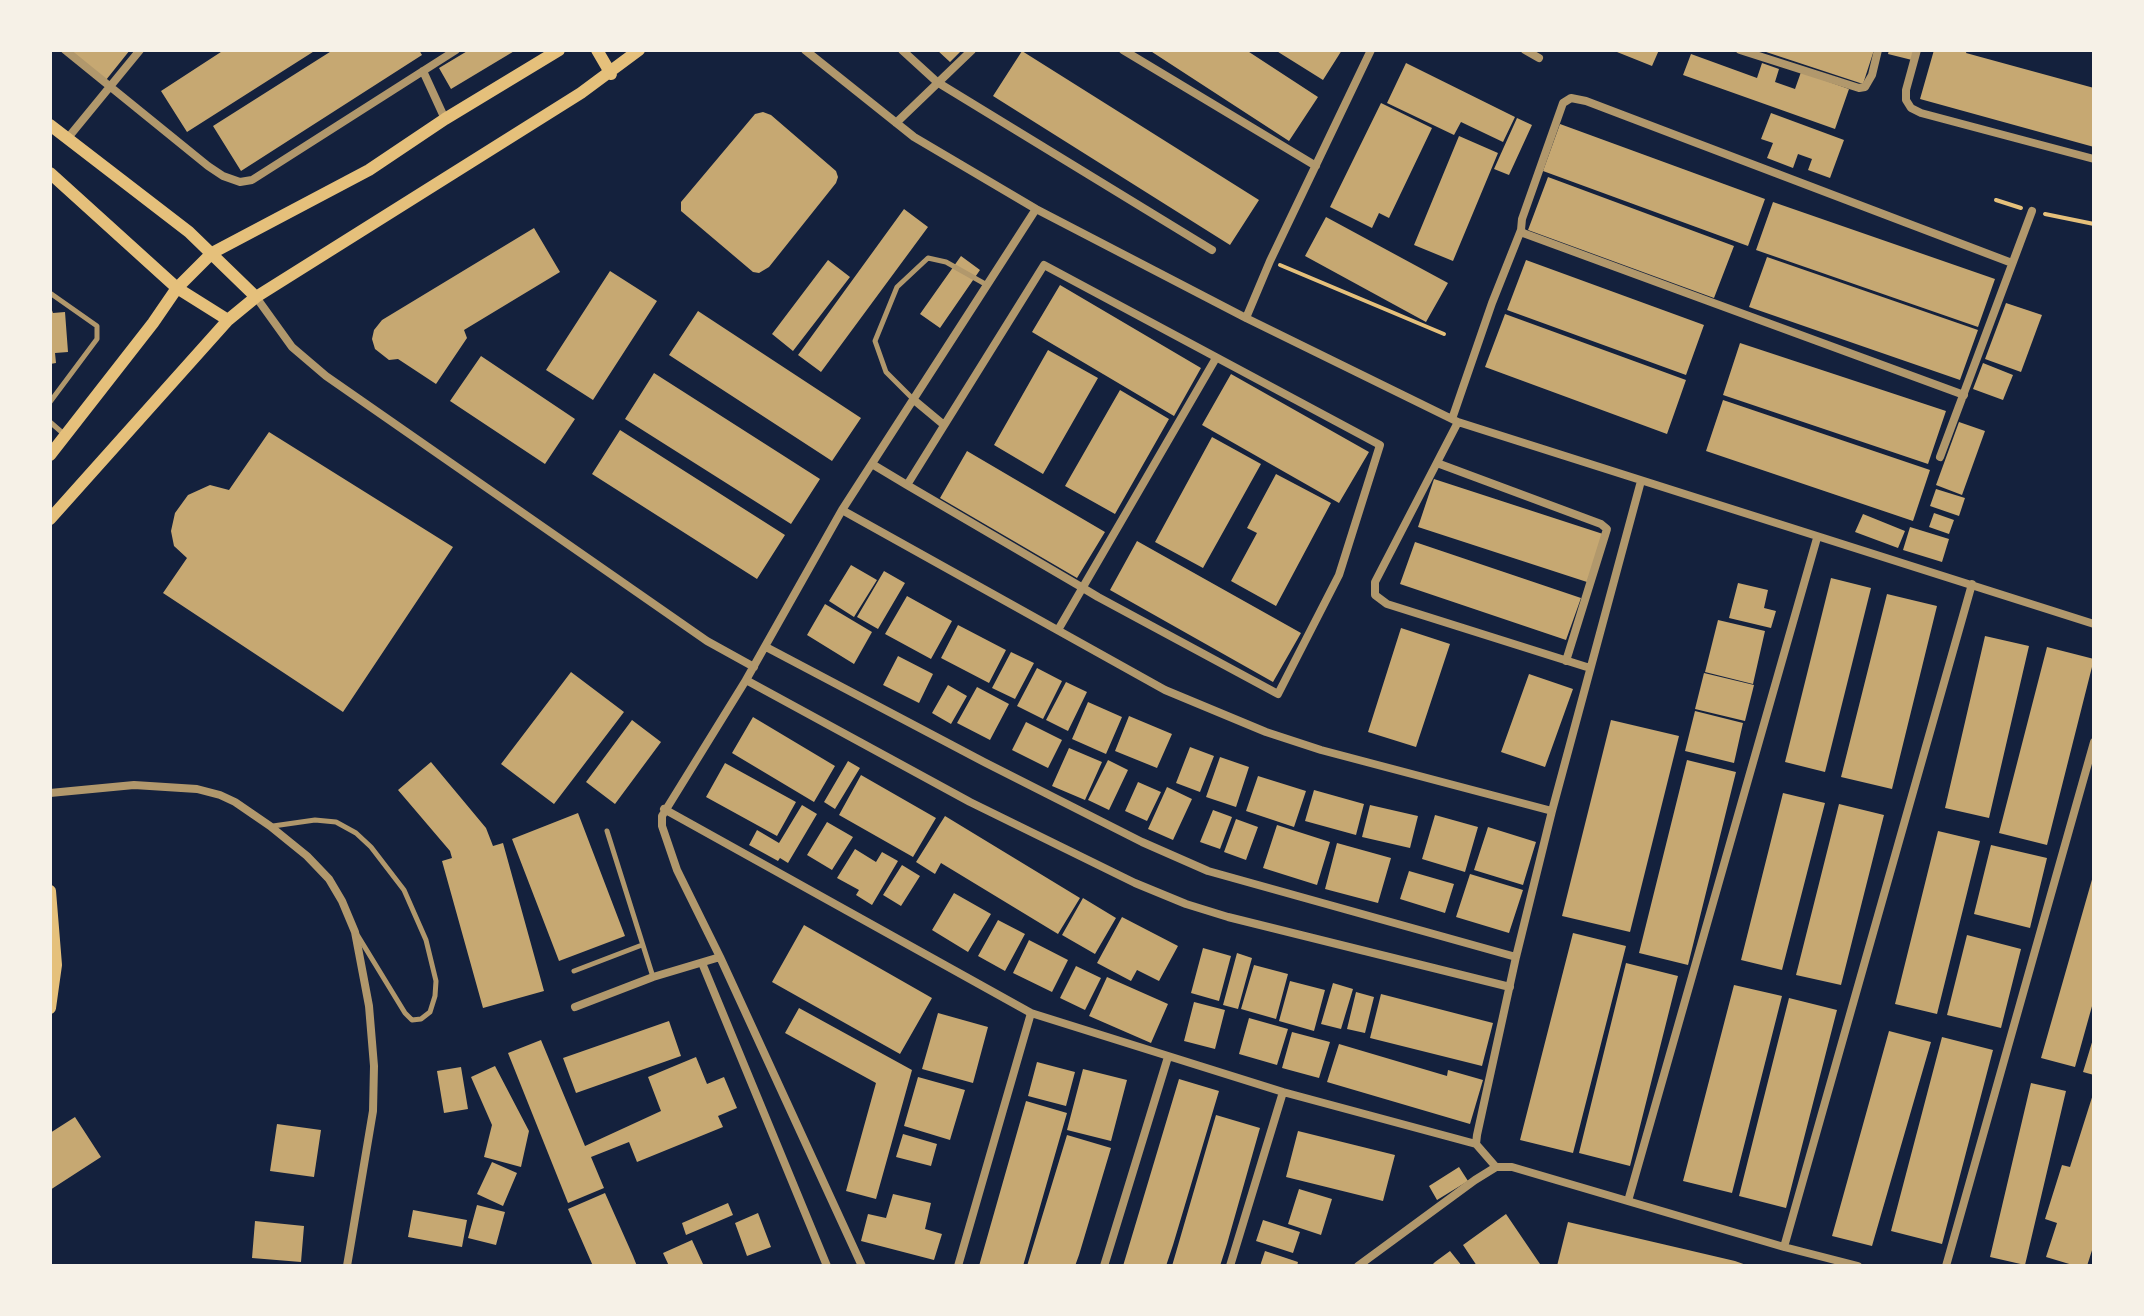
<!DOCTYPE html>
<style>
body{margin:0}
#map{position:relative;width:2144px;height:1316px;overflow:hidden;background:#14213d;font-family:"Noto Sans",sans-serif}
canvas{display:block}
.frame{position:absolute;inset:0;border:52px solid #f6f1e7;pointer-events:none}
</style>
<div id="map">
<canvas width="2144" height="1316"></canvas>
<div class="frame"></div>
</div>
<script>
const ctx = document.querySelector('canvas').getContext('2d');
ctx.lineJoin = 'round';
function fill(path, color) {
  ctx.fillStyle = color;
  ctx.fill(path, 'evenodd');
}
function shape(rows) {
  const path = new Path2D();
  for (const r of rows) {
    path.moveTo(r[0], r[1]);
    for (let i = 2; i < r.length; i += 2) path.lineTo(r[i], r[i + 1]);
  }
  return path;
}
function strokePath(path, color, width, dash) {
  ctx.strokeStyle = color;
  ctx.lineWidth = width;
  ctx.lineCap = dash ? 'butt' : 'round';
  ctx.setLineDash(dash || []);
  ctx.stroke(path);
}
const building = shape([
 [68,50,130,50,106,80],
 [224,50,316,50,187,132,161,91],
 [333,50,419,50,422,55,241,171,213,126],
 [469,50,516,50,451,89,439,68],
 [937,50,962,50,950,62],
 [1149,50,1246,50,1318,97,1289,141],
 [1275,50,1342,50,1323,80],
 [1612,50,1659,50,1652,66],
 [1760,50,1874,50,1863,84],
 [1889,50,1914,50,1912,60,1888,54],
 [1934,50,1967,50,1966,53,2094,88,2094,147,1920,99],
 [1022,51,1259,200,1230,245,993,96],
 [1691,54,1757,78,1762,63,1779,69,1775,82,1795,89,1801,72,1849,89,1835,129,1683,75],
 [1406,63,1515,117,1503,142,1461,122,1454,135,1387,103],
 [1381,103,1432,128,1389,218,1379,213,1372,228,1330,207],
 [763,112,771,115,836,171,838,177,836,183,769,267,759,273,753,272,681,211,681,202,755,114],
 [1771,113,1844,140,1830,178,1808,170,1812,159,1798,154,1793,168,1767,158,1773,143,1761,139],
 [1517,118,1532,125,1509,175,1494,169],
 [1560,124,1765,199,1748,246,1543,171],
 [1459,136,1498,153,1453,261,1414,245],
 [1548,177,1734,246,1714,298,1528,230],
 [1773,202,1995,279,1978,327,1756,250],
 [904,209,928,227,821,372,798,355],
 [1326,217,1448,283,1426,322,1305,256],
 [534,228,560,272,464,330,467,338,436,384,398,359,389,360,375,349,372,339,374,330,382,320],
 [961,256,980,270,940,328,920,314],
 [1767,257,1978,330,1960,380,1749,307],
 [828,260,850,277,793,351,772,334],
 [1526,260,1704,325,1686,375,1507,310],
 [610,271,657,301,593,400,546,370],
 [1060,285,1201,368,1174,416,1032,332],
 [2006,303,2042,315,2021,372,1985,359],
 [50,305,53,313,65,312,68,352,55,353,56,363,50,364],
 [698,311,861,418,832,461,669,355],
 [1505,314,1686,380,1667,434,1485,367],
 [1740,343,1946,411,1928,464,1723,395],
 [1048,350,1098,378,1043,474,994,445],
 [481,356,575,419,545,464,450,401],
 [1983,363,2013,375,2003,400,1973,389],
 [654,373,820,479,791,524,625,419],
 [1231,374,1369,452,1339,503,1202,425],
 [1120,390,1169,419,1115,514,1065,486],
 [1723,400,1930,470,1913,521,1706,451],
 [1959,422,1985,431,1962,495,1936,485],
 [620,430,785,535,757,579,592,474],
 [269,432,453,547,343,712,163,593,187,558,174,546,171,531,175,513,188,495,210,485,229,490],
 [1212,437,1261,464,1203,568,1155,542],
 [967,451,1105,532,1077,578,940,498],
 [1276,474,1331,503,1276,606,1231,581,1257,533,1247,528],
 [1434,479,1603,534,1587,582,1418,527],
 [1936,489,1965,498,1959,516,1930,506],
 [1934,513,1954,520,1949,534,1929,527],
 [1863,514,1905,531,1898,548,1855,532],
 [1910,527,1949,539,1942,562,1903,550],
 [1137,541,1301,633,1273,682,1110,590],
 [1415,542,1581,598,1566,640,1400,584],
 [851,565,877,580,854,617,829,601],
 [884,571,905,583,878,629,857,617],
 [1831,578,1871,588,1825,772,1785,762],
 [1738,583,1768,590,1764,608,1776,611,1771,628,1729,618],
 [1887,594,1937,606,1892,789,1841,777],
 [907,596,952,621,931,659,885,634],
 [825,604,872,632,854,664,807,635],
 [1718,620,1765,631,1753,684,1705,672],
 [958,625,1006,650,989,683,941,658],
 [1401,628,1450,644,1416,747,1368,732],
 [1985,636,2029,646,1989,818,1945,808],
 [2047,647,2094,659,2047,845,1999,833],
 [1011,652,1034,663,1015,699,992,688],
 [898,656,933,674,919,703,883,685],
 [1037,668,1062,681,1043,719,1017,706],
 [571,672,624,712,554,804,501,764],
 [1704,673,1754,685,1745,721,1695,709],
 [1529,674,1573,689,1545,767,1501,752],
 [1066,682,1087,692,1068,731,1046,720],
 [948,685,967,696,951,724,932,713],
 [977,687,1009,704,990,740,957,723],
 [1088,702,1122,717,1106,754,1072,739],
 [1695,711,1743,723,1734,763,1685,751],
 [1129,716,1172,734,1157,768,1115,751],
 [753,717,835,766,814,802,732,753],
 [632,720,661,742,615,804,586,782],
 [1611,720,1679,736,1630,932,1562,916],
 [1026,722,1062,740,1048,768,1012,750],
 [1190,747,1214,756,1200,792,1176,783],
 [1069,748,1102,762,1085,800,1052,786],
 [1220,757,1249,767,1236,807,1206,797],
 [1108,760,1128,770,1109,810,1088,800],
 [1687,760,1736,772,1688,965,1639,953],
 [848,761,860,768,835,809,824,802],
 [431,762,486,828,493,846,503,843,544,991,483,1008,442,861,452,858,450,851,398,790],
 [725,763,796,802,777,836,706,797],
 [861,775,936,818,913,857,839,815],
 [1258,776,1306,791,1294,827,1246,811],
 [1138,782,1161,792,1147,821,1125,811],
 [1167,787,1192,799,1173,840,1148,829],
 [1314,790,1364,804,1356,835,1305,821],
 [1783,793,1825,803,1782,970,1741,960],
 [1839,804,1884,815,1841,985,1796,975],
 [802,805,817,814,788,863,780,858,778,861,749,845,757,830,779,843],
 [1370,805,1418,816,1410,848,1362,837],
 [1213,810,1232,817,1220,849,1200,842],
 [578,813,625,936,559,961,512,839],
 [1435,815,1478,827,1465,872,1422,859],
 [945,816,1080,898,1058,934,941,863,935,874,916,862],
 [1236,819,1258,827,1246,860,1224,852],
 [827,822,853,837,832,870,807,855],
 [1277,825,1330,842,1317,885,1263,868],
 [1488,827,1536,842,1523,885,1474,870],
 [1938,831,1980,841,1937,1014,1895,1004],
 [1337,843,1391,858,1378,903,1325,889],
 [1991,845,2047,858,2030,928,1974,914],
 [855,849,876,862,882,852,898,861,872,905,856,895,859,890,837,878],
 [902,865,920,876,901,906,883,895],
 [1409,871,1454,884,1445,913,1400,899],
 [1470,874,1523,890,1509,933,1456,917],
 [2093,876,2094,999,2075,1067,2041,1058],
 [954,893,991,914,968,952,932,930],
 [1083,898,1116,918,1095,954,1062,935],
 [1122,917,1178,946,1159,981,1137,970,1131,981,1097,963],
 [998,920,1025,934,1005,971,978,956],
 [804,925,932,998,900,1054,772,982],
 [1573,933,1626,946,1573,1153,1520,1140],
 [1967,935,2021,949,2001,1028,1947,1015],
 [1029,940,1068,960,1052,992,1013,973],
 [1203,948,1231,956,1219,1001,1191,993],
 [1237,953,1252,958,1238,1009,1223,1005],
 [1626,963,1678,976,1630,1166,1579,1153],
 [1254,965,1288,974,1276,1019,1241,1009],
 [1076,966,1101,978,1085,1010,1060,998],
 [1107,977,1168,1004,1151,1043,1089,1016],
 [1290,981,1325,990,1314,1031,1279,1021],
 [1333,983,1353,989,1341,1029,1321,1024],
 [1734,985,1782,996,1732,1193,1683,1181],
 [1356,992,1374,997,1365,1033,1347,1029],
 [1381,994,1493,1023,1482,1066,1370,1038],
 [1789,998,1837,1010,1786,1208,1739,1196],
 [1194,1002,1225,1010,1215,1049,1184,1041],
 [799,1008,912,1070,876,1199,846,1191,876,1083,785,1033],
 [938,1013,988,1027,973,1083,922,1069],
 [1249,1018,1288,1029,1277,1065,1239,1054],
 [669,1021,681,1056,576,1093,563,1058],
 [1889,1031,1931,1042,1872,1246,1832,1236],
 [1292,1032,1330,1042,1319,1078,1282,1068],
 [1942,1037,1993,1050,1942,1244,1891,1231],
 [2093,1039,2094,1039,2094,1075,2083,1072],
 [541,1040,585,1146,661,1111,648,1077,696,1057,707,1084,724,1077,737,1108,718,1116,723,1127,637,1162,629,1142,591,1157,604,1188,568,1203,508,1053],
 [1339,1044,1447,1076,1448,1070,1483,1080,1470,1124,1327,1082],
 [1037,1062,1075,1072,1066,1106,1028,1096],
 [495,1066,529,1131,521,1167,484,1157,492,1125,471,1077],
 [461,1067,468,1109,444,1113,437,1071],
 [1083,1069,1127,1080,1111,1141,1067,1130],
 [918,1077,965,1090,950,1140,904,1126],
 [1179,1079,1219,1091,1173,1245,1166,1266,1123,1266],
 [2031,1083,2066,1091,2025,1265,1990,1257],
 [2094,1091,2094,1244,2087,1266,2076,1266,2046,1257,2057,1223,2045,1219,2062,1165,2070,1167],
 [1026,1101,1067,1113,1023,1266,979,1266],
 [1216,1115,1260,1128,1227,1244,1220,1266,1172,1266],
 [75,1117,101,1157,50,1190,50,1133],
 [277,1124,321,1130,314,1177,270,1171],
 [1298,1131,1395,1155,1383,1201,1286,1177],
 [903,1134,937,1144,931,1166,896,1157],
 [1067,1135,1111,1148,1079,1255,1075,1266,1027,1266],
 [492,1162,517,1173,503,1206,477,1194],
 [1459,1167,1468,1181,1437,1200,1429,1186],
 [1299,1189,1332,1199,1321,1235,1288,1224],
 [605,1193,633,1256,637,1266,593,1266,568,1209],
 [893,1194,931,1203,925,1229,942,1234,934,1260,861,1241,868,1214,886,1218],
 [728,1203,733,1215,686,1235,682,1223],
 [477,1205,505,1212,496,1245,468,1238],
 [413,1210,467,1220,462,1247,408,1237],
 [758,1213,771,1247,747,1256,735,1223],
 [1506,1214,1540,1264,1537,1266,1477,1266,1463,1245],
 [1263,1220,1300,1232,1293,1253,1256,1241],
 [255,1221,304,1226,301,1262,252,1258],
 [1568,1222,1735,1261,1749,1266,1557,1266],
 [692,1240,703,1264,669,1266,663,1253],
 [1265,1251,1298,1262,1297,1266,1260,1266],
 [1450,1251,1462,1266,1431,1266,1435,1262]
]);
const path = shape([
 [1996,200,2021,208],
 [2045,214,2094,224],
 [1280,265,1444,334]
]);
const service = shape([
 [50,293,97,326,97,339,50,402],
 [913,399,886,372,875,341,897,287,928,258,946,262,987,285],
 [50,422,65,435],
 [273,826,315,820,336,822,356,833,371,847,404,890,426,940,436,981,435,996,430,1012,421,1019,412,1020,405,1013,358,936],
 [607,831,653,977],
 [574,971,642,945]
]);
const minor = shape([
 [65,50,208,166,223,176,240,182,252,180,456,50],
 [805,50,914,137,1036,209,1246,318,1458,422,2094,624],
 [902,50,937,82,1212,250],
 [1123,50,1316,166],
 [1525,50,1539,58],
 [1740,50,1859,88,1865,87,1872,75,1878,50],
 [1917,50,1906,90,1906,100,1911,108,1921,113,2094,159],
 [423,71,445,119],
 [896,123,972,50],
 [67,139,140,50],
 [256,297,292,347,326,376,707,641,754,667],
 [1246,318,1270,261,1371,50],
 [1964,395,1523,233,1521,230,1522,219,1563,103,1571,98,1586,101,2012,263],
 [914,400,944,425],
 [1452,419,1492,303,1521,230],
 [1458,422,1375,582,1375,595,1387,604,1590,668],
 [1940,457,2032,211],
 [1437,463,1601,524,1607,529,1566,661],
 [872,464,907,485,1083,588,1098,597,1278,694,1339,575,1380,445,1044,265,907,485],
 [842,510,1165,690,1266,732,1321,750,1552,811],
 [1058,630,1216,358],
 [766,647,984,762,1142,842,1208,871,1516,957],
 [746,680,970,802,1135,883,1186,904,1228,917,1510,987],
 [50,793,134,785,197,789,220,795,235,802,270,826,307,856,329,879,342,901,355,932,369,1006,374,1066,373,1111,347,1266],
 [664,809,1031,1013,1283,1092,1476,1144],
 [702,963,827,1266],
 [575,1007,653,977,720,957],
 [1496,1167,1476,1144,1477,1135,1516,957,1552,811,1641,481],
 [1628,1201,1817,538],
 [1784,1247,1972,584],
 [862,1266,720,957,677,870,662,826,662,816,746,680,842,510,1036,209],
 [958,1266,1031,1013],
 [1104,1266,1168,1057],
 [1230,1266,1283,1092],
 [1358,1266,1475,1180,1496,1167,1512,1167,1784,1247,1858,1266],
 [1946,1266,2094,742]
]);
const secondary = shape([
 [597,50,611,74],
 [50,125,189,232,256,297],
 [50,173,177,288,228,320],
 [50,455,153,323,177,288,212,253,369,170,445,119,559,50],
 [50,519,228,320,256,297,581,93,639,50],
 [50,891,56,965,50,1008]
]);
fill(building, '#c6a872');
strokePath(path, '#e5c07b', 4);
strokePath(service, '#b1986c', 5);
strokePath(minor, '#b1986c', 8);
strokePath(secondary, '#e5c07b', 12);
</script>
